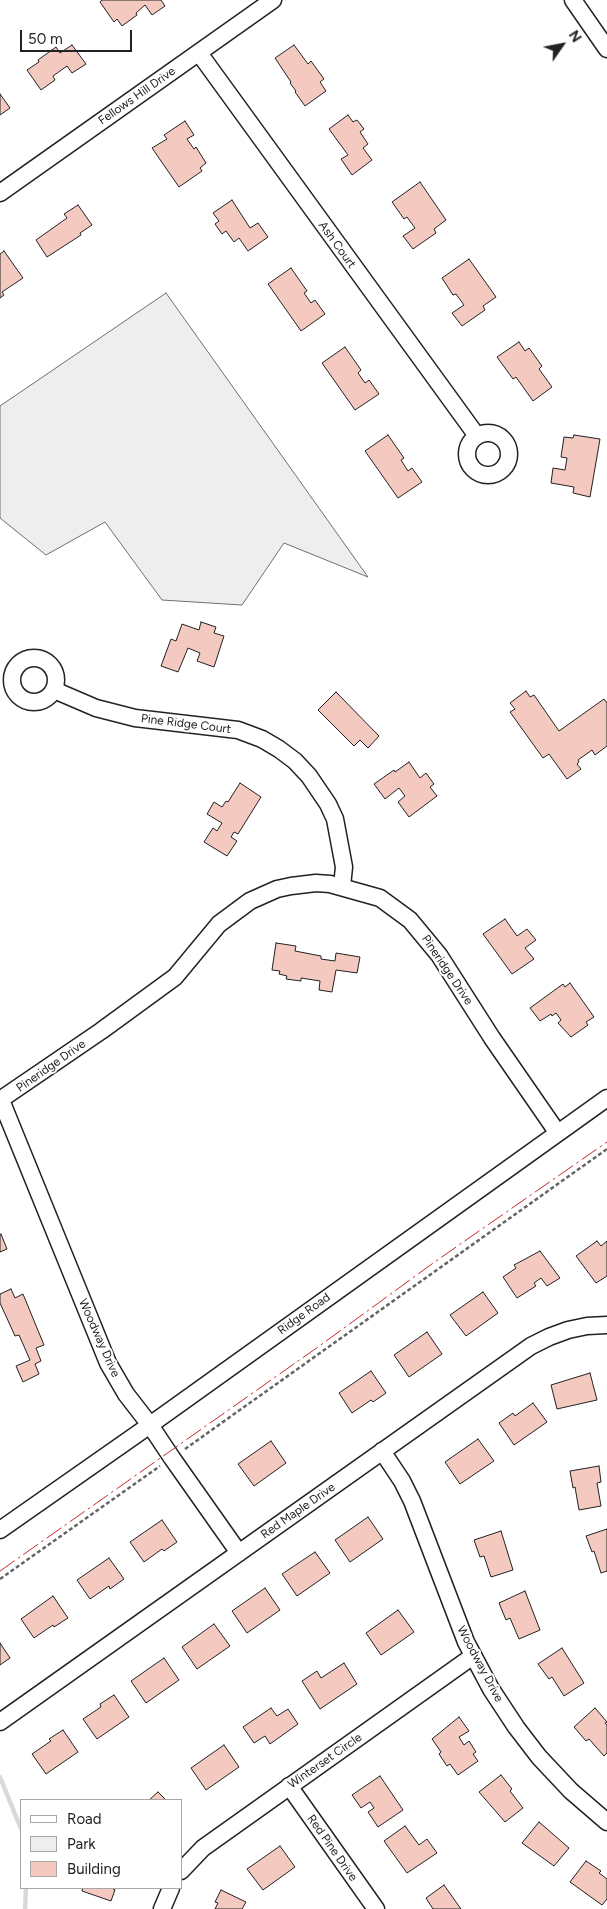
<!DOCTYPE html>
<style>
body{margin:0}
#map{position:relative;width:607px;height:1909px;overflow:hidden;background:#fff;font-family:Figtree,sans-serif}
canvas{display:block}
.legend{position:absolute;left:20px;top:1799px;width:162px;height:90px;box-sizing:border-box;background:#fff;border:1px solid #a7a7a7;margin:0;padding:6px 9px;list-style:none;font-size:15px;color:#222}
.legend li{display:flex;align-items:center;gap:10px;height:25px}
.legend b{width:25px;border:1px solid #a7a7a7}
.north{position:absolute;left:537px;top:20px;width:50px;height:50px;-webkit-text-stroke:4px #fff;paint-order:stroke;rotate:57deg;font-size:14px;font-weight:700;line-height:20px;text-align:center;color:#222}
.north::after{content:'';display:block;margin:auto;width:18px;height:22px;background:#222;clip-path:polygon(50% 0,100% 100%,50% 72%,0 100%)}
.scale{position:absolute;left:20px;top:30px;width:112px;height:22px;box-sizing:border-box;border:2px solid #222;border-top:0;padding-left:6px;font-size:15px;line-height:18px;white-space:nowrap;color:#222;-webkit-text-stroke:4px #fff;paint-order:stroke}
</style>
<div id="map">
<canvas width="607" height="1909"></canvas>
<ul class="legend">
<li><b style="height:6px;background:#fff"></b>Road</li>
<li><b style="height:14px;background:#eee"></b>Park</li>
<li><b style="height:14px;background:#f3c9c0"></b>Building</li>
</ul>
<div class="north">N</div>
<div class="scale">50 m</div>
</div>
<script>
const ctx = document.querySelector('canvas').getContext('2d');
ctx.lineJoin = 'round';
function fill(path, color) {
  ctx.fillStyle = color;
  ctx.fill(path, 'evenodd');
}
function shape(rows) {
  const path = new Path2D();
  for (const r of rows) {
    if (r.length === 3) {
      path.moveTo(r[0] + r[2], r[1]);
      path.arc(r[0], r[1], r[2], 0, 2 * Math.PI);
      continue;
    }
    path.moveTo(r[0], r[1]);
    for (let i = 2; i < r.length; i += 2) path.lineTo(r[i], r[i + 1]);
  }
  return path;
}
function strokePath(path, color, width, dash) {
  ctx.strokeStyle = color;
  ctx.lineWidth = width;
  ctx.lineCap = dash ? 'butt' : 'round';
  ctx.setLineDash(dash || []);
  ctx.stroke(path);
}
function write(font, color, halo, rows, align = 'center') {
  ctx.font = font + ' Figtree,sans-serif';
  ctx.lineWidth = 4;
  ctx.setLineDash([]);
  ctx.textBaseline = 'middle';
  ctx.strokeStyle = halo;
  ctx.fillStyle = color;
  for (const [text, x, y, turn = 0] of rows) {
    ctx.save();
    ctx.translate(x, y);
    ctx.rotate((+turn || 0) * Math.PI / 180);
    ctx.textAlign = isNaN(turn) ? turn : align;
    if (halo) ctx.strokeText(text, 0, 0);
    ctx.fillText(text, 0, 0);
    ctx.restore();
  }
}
const green = shape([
 [166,293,368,577,284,543,242,605,162,600,105,522,46,555,0,518,0,406,166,293]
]);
const stream = shape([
 [0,1777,21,1829],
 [25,1909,26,1888]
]);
const building = shape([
 [102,0,161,0,165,6,152,15,145,5,136,13,137,15,122,26,117,19,114,22,100,2,102,0],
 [72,45,86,64,72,73,67,66,53,76,55,80,41,90,27,70,39,62,38,60,56,47,60,53,72,45],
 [294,45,308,64,311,61,324,79,320,82,326,91,305,106,295,92,296,91,290,83,291,82,275,58,294,45],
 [0,94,10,108,0,115,0,94],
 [348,115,353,122,357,120,364,129,360,132,368,144,363,148,372,160,352,175,341,159,348,155,329,129,348,115],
 [185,121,194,135,187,139,194,149,196,147,206,163,200,168,202,171,179,187,152,148,167,139,164,135,185,121],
 [420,182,446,220,434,229,436,233,413,249,403,236,415,228,407,217,404,219,392,202,420,182],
 [232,200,250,228,258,223,268,237,248,251,239,238,234,242,226,231,222,234,215,224,219,221,213,213,232,200],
 [78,205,92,225,80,233,81,235,47,257,36,240,67,218,64,214,78,205],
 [4,251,23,278,2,292,4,295,0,298,0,254,4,251],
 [469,259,496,297,483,306,485,310,462,326,452,313,464,305,456,294,453,295,442,278,469,259],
 [291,268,307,291,304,293,311,303,315,300,325,314,301,331,268,284,291,268],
 [519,342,525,351,529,348,542,366,539,369,552,387,533,401,516,377,513,379,497,357,519,342],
 [345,347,361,370,358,373,365,383,369,380,379,394,355,410,322,363,345,347],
 [388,435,404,458,401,460,408,471,412,468,422,482,398,498,365,451,388,435],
 [574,435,600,439,590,497,573,493,574,487,551,483,553,468,565,470,567,458,561,457,564,437,573,438,574,435],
 [201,622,216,627,214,633,224,636,214,667,197,661,200,653,188,648,178,672,161,666,171,639,176,641,182,624,199,630,201,622],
 [526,691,530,697,534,695,559,731,604,699,607,703,607,746,595,755,592,750,578,760,579,762,577,764,581,769,567,779,549,754,543,758,510,712,515,709,510,703,526,691],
 [336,692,379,736,368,748,360,740,354,746,318,710,336,692],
 [409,762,420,778,426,773,434,784,430,787,437,796,409,817,398,802,405,796,399,788,385,799,374,784,394,770,395,772,409,762],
 [240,783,261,797,238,834,234,832,231,837,237,841,227,856,204,842,213,828,217,831,222,823,207,814,214,802,222,807,226,801,228,802,240,783],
 [505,919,517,936,527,929,536,940,525,948,534,959,512,974,483,934,505,919],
 [276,943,296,946,295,951,321,956,321,959,335,961,336,953,360,957,357,973,336,970,332,992,319,990,320,981,301,978,301,981,286,979,287,976,279,974,280,971,272,970,276,943],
 [570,983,594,1017,586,1022,588,1025,571,1037,558,1023,561,1020,556,1013,552,1016,551,1014,540,1021,530,1008,563,984,565,987,570,983],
 [1,1234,7,1249,0,1252,0,1235,1,1234],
 [597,1241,601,1246,607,1241,607,1276,596,1283,576,1256,597,1241],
 [540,1251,560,1278,547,1286,541,1278,534,1283,536,1286,517,1298,503,1277,516,1268,514,1265,540,1251],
 [11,1289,15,1298,23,1294,44,1345,36,1348,41,1361,35,1364,39,1374,23,1382,16,1366,30,1360,19,1335,15,1336,0,1303,0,1294,11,1289],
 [483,1292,498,1313,466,1336,450,1315,483,1292],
 [427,1332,442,1354,409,1377,394,1355,427,1332],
 [371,1371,386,1393,373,1402,371,1400,352,1413,339,1393,371,1371],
 [590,1373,597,1400,557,1409,551,1385,590,1373],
 [533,1403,547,1422,514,1445,499,1423,513,1413,515,1416,533,1403],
 [478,1439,494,1461,460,1484,445,1462,478,1439],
 [271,1441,286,1463,254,1486,238,1464,271,1441],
 [599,1466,601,1482,597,1483,601,1506,579,1510,575,1487,573,1488,570,1471,599,1466],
 [368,1517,383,1539,350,1562,335,1540,368,1517],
 [162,1520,177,1542,164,1551,162,1549,144,1562,130,1542,162,1520],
 [607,1529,607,1571,601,1573,594,1551,592,1552,586,1536,607,1529],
 [501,1531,513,1570,491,1577,484,1556,480,1557,474,1540,501,1531],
 [315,1552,330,1573,297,1596,282,1574,315,1552],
 [109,1558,124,1579,110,1589,109,1586,90,1599,77,1580,109,1558],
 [265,1588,280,1610,247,1633,232,1611,265,1588],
 [525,1591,540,1630,519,1639,510,1618,506,1620,499,1603,525,1591],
 [53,1596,68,1618,54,1627,53,1625,34,1638,21,1619,53,1596],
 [398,1610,414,1632,381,1655,366,1633,398,1610],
 [214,1624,230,1646,197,1669,182,1647,214,1624],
 [0,1643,10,1658,0,1665,0,1643],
 [562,1648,584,1683,564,1696,552,1677,549,1679,538,1664,562,1648],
 [164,1658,179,1680,146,1703,131,1681,164,1658],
 [344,1663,357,1684,320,1709,302,1681,317,1671,321,1678,344,1663],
 [114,1695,129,1717,97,1739,83,1719,101,1707,100,1704,114,1695],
 [271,1708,277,1716,288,1709,298,1724,270,1744,265,1736,254,1743,243,1727,271,1708],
 [595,1708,607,1722,605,1723,607,1725,607,1753,604,1756,589,1739,586,1741,574,1727,595,1708],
 [459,1717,469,1731,459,1737,464,1745,469,1741,476,1752,473,1754,478,1761,458,1775,450,1764,447,1766,439,1754,441,1752,432,1739,459,1717],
 [63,1730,78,1752,46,1774,32,1754,51,1741,49,1739,63,1730],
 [224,1745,239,1767,206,1790,191,1768,224,1745],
 [501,1775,512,1789,510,1791,523,1808,505,1822,479,1792,501,1775],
 [380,1776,403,1810,378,1827,368,1812,374,1808,370,1802,361,1808,352,1795,380,1776],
 [158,1792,166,1800,149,1800,158,1792],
 [539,1822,569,1848,554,1866,522,1843,539,1822],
 [405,1826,419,1845,427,1839,437,1853,407,1873,384,1841,405,1826],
 [280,1846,295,1867,263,1890,247,1869,280,1846],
 [586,1861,601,1871,599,1873,607,1879,607,1899,602,1905,570,1882,586,1861],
 [444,1885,461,1909,433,1909,426,1898,444,1885],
 [83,1888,113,1888,113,1889,115,1890,111,1901,82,1891,83,1888],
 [221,1890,246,1902,242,1909,215,1909,218,1903,215,1902,221,1890]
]);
const path = shape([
 [185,1449,607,1149],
 [0,1579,160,1466]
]);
const minor = shape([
 [573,0,607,49],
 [199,53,477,436],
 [0,193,273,0],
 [488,454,21],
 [34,680,22],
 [54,690,96,708,135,718,238,730,262,739,279,749,295,761,309,776,328,804,335,819,344,867,342,886],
 [0,1100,101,1031,175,977,219,924,250,901,277,889,291,886,316,883,330,884,380,898,410,920,439,955,492,1038,557,1132],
 [1,1100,108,1363,126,1394,150,1425,172,1458,239,1553],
 [382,1451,402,1481,412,1501,466,1642,491,1689,516,1727,539,1757,571,1791,607,1822],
 [0,1530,150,1425,607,1098],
 [0,1722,531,1346,549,1337,568,1330,587,1326,607,1325],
 [289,1786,376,1909],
 [181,1871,203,1848,473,1656],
 [162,1909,171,1888]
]);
const power = shape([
 [0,1571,318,1347,436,1261,607,1142]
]);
const streetNames = [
 ["Fellows Hill Drive",137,96,-35],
 ["Ash Court",337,245,54],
 ["Pine Ridge Court",186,724,7],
 ["Pineridge Drive",447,970,56],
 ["Pineridge Drive",51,1066,-35],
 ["Ridge Road",304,1314,-36],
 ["Woodway Drive",99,1338,66],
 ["Red Maple Drive",298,1511,-35],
 ["Woodway Drive",480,1664,62],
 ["Winterset Circle",325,1761,-35],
 ["Red Pine Drive",332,1848,55]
];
fill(green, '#eee');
strokePath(green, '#6f6f6f', 1);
strokePath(stream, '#d9d9d9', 4.5);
fill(building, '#f3c9c0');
strokePath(building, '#222', 1);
strokePath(minor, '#222', 19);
strokePath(path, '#646464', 2.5, [4, 2.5]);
strokePath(minor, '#fff', 16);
strokePath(power, '#c62828', 1, [18, 4, 2.5, 4]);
write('12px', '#222', '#fff', streetNames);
</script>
